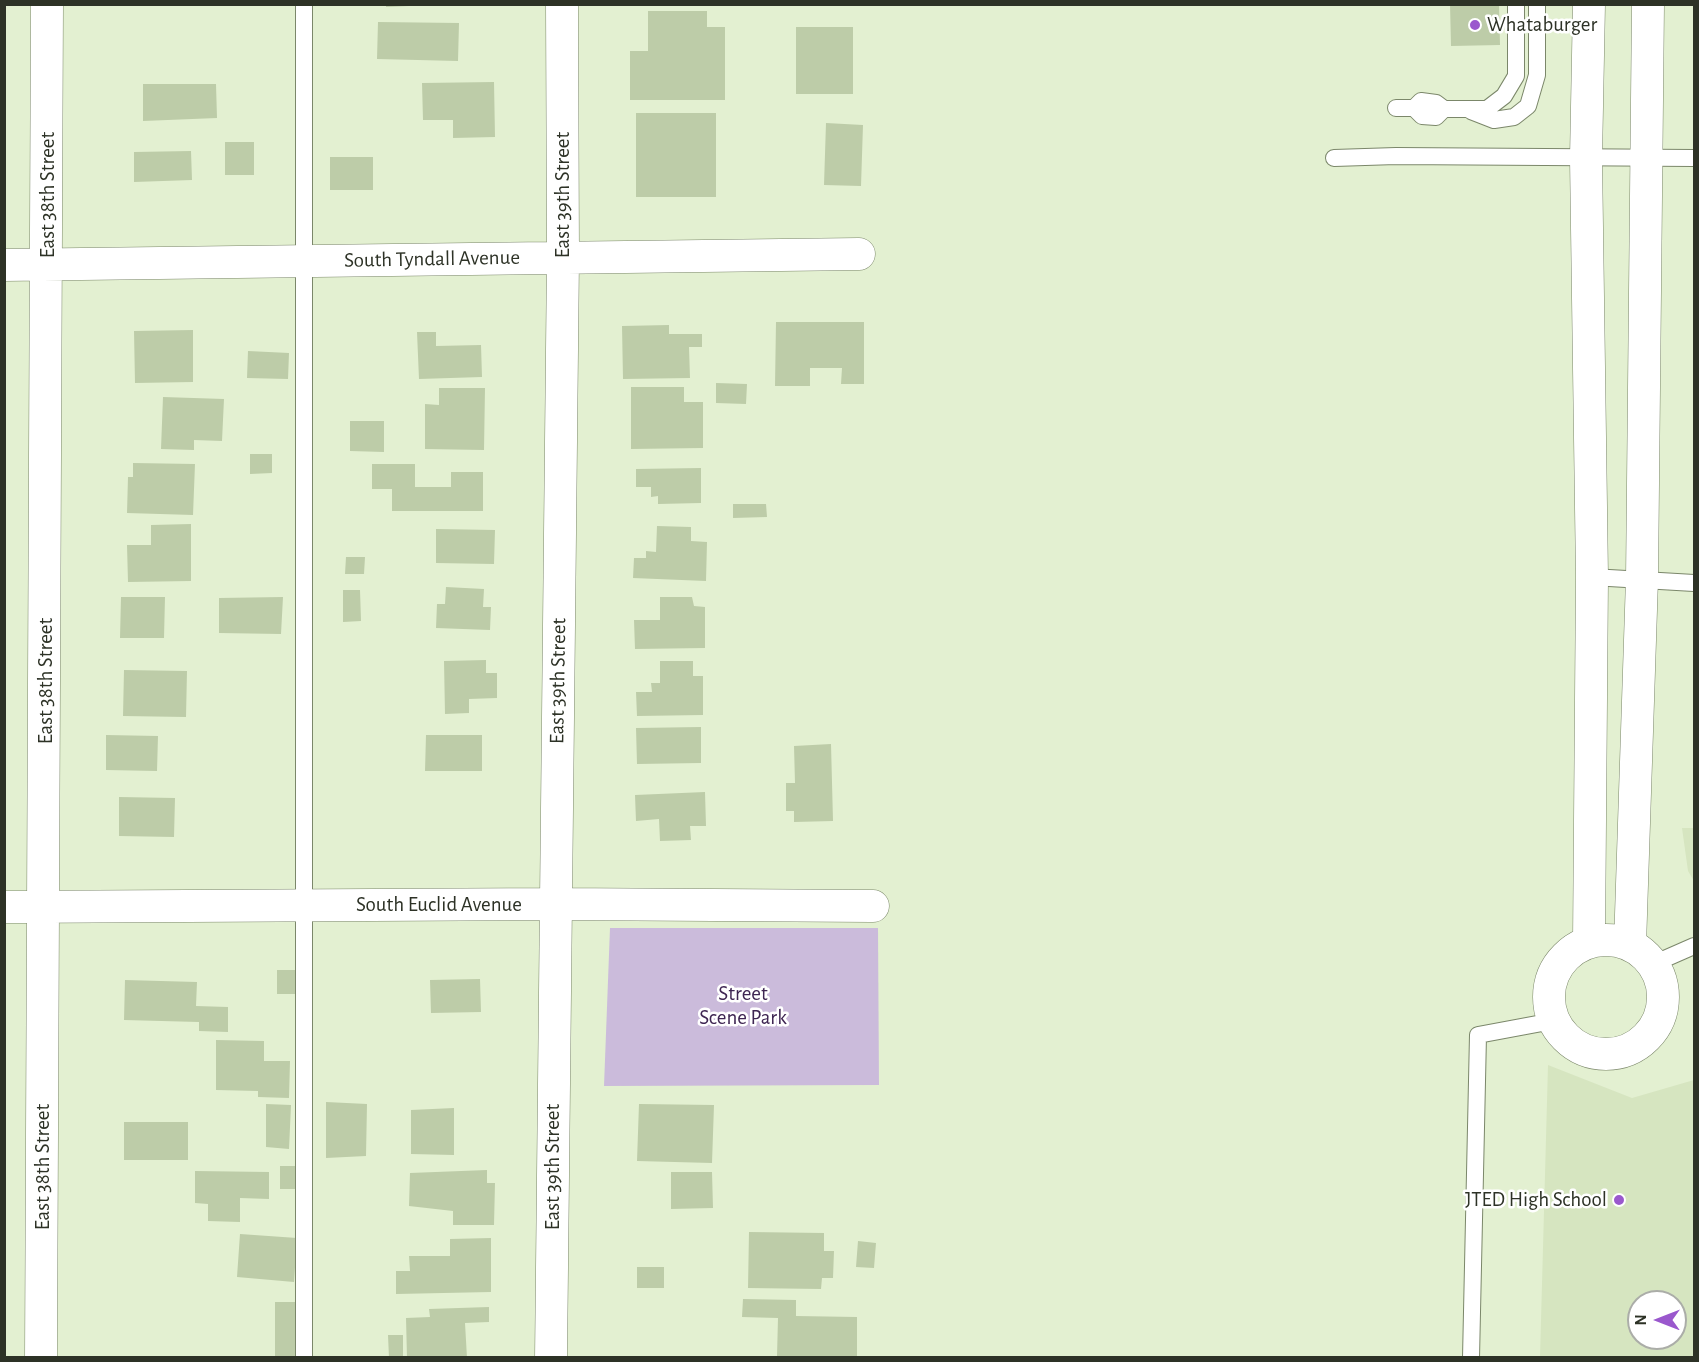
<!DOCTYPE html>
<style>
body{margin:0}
#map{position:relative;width:1699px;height:1362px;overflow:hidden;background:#e3f0d1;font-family:"Alegreya Sans",sans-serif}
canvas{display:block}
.frame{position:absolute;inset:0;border:6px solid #2d3226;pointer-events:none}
.north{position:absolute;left:1627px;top:1290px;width:60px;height:60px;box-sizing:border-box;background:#fff;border:2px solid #abada8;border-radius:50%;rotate:270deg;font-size:16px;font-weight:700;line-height:24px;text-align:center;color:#2d3226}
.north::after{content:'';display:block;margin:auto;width:21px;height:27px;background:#9a58cd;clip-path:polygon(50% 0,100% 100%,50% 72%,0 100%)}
</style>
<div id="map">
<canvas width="1699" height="1362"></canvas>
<div class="frame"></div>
<div class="north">N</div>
</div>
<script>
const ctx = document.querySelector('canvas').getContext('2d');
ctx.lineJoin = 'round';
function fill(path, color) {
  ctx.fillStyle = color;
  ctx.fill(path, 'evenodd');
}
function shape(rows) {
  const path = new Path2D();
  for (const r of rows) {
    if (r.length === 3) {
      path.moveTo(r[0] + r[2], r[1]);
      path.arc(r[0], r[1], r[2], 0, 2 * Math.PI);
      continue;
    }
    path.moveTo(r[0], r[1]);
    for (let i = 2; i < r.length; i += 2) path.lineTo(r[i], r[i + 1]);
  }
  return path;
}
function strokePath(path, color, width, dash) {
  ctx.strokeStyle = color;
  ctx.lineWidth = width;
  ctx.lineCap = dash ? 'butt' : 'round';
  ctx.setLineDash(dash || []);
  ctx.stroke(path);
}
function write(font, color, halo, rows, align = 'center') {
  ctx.font = font + ' "Alegreya Sans",sans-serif';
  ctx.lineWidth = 5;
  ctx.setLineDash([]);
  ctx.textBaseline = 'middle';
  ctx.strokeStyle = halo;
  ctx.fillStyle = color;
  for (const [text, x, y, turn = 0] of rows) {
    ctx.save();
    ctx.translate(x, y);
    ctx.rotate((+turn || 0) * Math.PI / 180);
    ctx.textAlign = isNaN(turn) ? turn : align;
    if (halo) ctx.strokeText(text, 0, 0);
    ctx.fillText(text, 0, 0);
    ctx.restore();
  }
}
const built = shape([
 [1682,828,1694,828,1694,881,1688,871],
 [1548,1065,1632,1098,1694,1080,1694,1357,1540,1357],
 [1639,1302,1675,1302,1675,1338,1639,1338]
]);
const green = shape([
 [610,928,878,928,879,1085,604,1086]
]);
const building = shape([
 [386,4,409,4,409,6,386,7],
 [1450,4,1499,4,1500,45,1451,46],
 [648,11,707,11,707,27,725,27,725,100,630,100,630,51,648,51],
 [378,22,459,23,458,61,377,59],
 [796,27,853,27,853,94,796,94],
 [494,82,495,137,453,138,453,120,423,120,422,83],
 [143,84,216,84,217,118,143,121],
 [636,113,716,113,716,197,636,197],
 [826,123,863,125,861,186,824,185],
 [225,142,254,142,254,175,225,175],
 [191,151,192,180,134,182,134,152],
 [330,157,373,157,373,190,330,190],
 [776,322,864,322,864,384,841,384,842,368,810,368,810,386,775,386],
 [669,325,669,334,702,334,702,347,689,347,690,378,623,379,622,326],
 [193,330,193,382,135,383,134,331],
 [417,332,436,332,436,346,481,345,482,377,419,379],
 [248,351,289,353,288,379,247,378],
 [716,383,747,384,746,404,716,403],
 [631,387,684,387,684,402,703,402,703,448,631,449],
 [439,388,485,388,484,450,425,449,425,404,439,405],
 [163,397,224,399,222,441,194,440,194,450,161,449],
 [350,421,384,421,384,452,350,451],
 [250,454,272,454,272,473,250,474],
 [133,463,195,464,193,515,127,513,128,477,133,477],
 [372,464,415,464,415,487,451,487,451,472,483,472,483,511,392,511,392,489,372,489],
 [701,468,701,503,658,504,658,496,651,497,651,487,636,487,636,469],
 [733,504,766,504,767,517,733,518],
 [191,524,191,581,128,582,127,545,151,545,151,525],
 [657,526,691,527,691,541,707,542,706,581,633,578,634,558,646,558,646,551,656,552],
 [436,529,495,530,494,564,436,563],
 [346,557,365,557,364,574,345,574],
 [446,587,484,589,483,607,491,607,490,630,436,628,437,604,445,604],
 [343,590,360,590,361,621,343,622],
 [121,597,165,597,164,638,120,638],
 [283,597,281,634,219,633,219,598],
 [660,597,692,597,694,606,705,607,705,648,635,649,634,620,660,620],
 [486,660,486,673,497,673,497,698,469,699,469,713,445,714,444,661],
 [660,661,693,661,693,676,703,676,703,715,637,716,636,692,652,692,651,683,660,683],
 [124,670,187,671,186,717,123,716],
 [701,727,701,763,637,764,636,728],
 [106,735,158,736,157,771,106,770],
 [426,735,482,735,482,771,425,771],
 [831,744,833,821,794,822,794,811,786,811,786,783,795,783,794,746],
 [705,792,706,826,690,826,691,840,660,841,659,819,636,821,635,795],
 [119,797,175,798,174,837,119,836],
 [277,970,295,970,295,994,277,994],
 [480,979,481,1012,431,1013,430,980],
 [125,980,197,982,196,1006,228,1007,228,1032,199,1031,199,1022,124,1020],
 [216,1040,264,1041,264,1061,290,1061,289,1098,258,1097,258,1091,216,1090],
 [326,1102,367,1104,366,1156,326,1158],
 [266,1104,291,1105,289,1149,266,1147],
 [639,1104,714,1105,712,1163,637,1161],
 [454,1108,454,1155,411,1154,411,1110],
 [124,1122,188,1122,188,1160,124,1160],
 [280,1166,300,1166,300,1189,280,1189],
 [487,1170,487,1183,495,1183,494,1225,453,1225,453,1211,409,1206,410,1173],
 [195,1171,269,1172,269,1199,240,1198,240,1222,208,1221,208,1204,195,1203],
 [671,1172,712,1172,713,1208,671,1209],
 [749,1232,824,1233,824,1251,834,1251,833,1278,822,1278,821,1289,748,1288],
 [240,1234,297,1238,294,1282,237,1277],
 [491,1238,491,1292,396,1294,396,1271,410,1271,409,1256,450,1256,450,1239],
 [858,1241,876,1243,874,1268,856,1267],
 [637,1267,664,1267,664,1288,637,1288],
 [743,1299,796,1300,796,1316,857,1317,857,1357,777,1356,778,1318,742,1317],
 [275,1302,298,1302,298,1358,275,1358],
 [489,1307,489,1322,465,1323,467,1358,407,1358,406,1318,430,1317,429,1309],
 [388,1335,403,1335,403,1358,389,1358]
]);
const service = shape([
 [1396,108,1414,108,1422,116,1436,117,1444,109,1487,109,1504,96,1516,76,1516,4],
 [1414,108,1421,101,1436,103,1444,109],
 [1471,111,1494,120,1514,117,1528,106,1537,75,1537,4],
 [1334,158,1396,156,1694,158],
 [1592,577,1694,583],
 [1653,964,1694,946],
 [304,1358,304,4],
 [1471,1358,1478,1035,1553,1021]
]);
const minor = shape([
 [1589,4,1586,158,1592,577,1589,942],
 [4,265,859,254],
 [4,907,555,904,873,906],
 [1606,997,57],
 [1630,945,1642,579,1648,4],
 [41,1358,47,4],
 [551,1358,563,258,562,4]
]);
const markers = [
 [1475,25,6,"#9a58cd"],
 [1619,1200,6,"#9a58cd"]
];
const poiNames = [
 ["Whataburger",1487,25],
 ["JTED High School",1607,1200,"right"]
];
const streetNames = [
 ["East 38th Street",48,195,-90],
 ["East 39th Street",563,195,-90],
 ["South Tyndall Avenue",432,259,-1],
 ["East 38th Street",46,681,-90],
 ["East 39th Street",558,681,-89],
 ["South Euclid Avenue",439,905],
 ["East 38th Street",43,1167,-90],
 ["East 39th Street",553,1167,-90]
];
const parkNames = [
 ["Street",743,994],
 ["Scene Park",743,1018]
];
fill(built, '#d6e5c0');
fill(green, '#cbbbdb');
fill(building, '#bdcca8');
strokePath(service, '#7b876a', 18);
strokePath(minor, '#7b876a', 33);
strokePath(service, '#fff', 16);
strokePath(minor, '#fff', 32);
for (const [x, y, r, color] of markers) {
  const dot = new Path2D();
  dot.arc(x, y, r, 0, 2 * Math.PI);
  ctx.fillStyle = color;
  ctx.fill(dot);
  strokePath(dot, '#fff', 2);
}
write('21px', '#2d3226', '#fff', poiNames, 'left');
write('21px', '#2d3226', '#fff', streetNames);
write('21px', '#3e2552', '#fff', parkNames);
</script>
